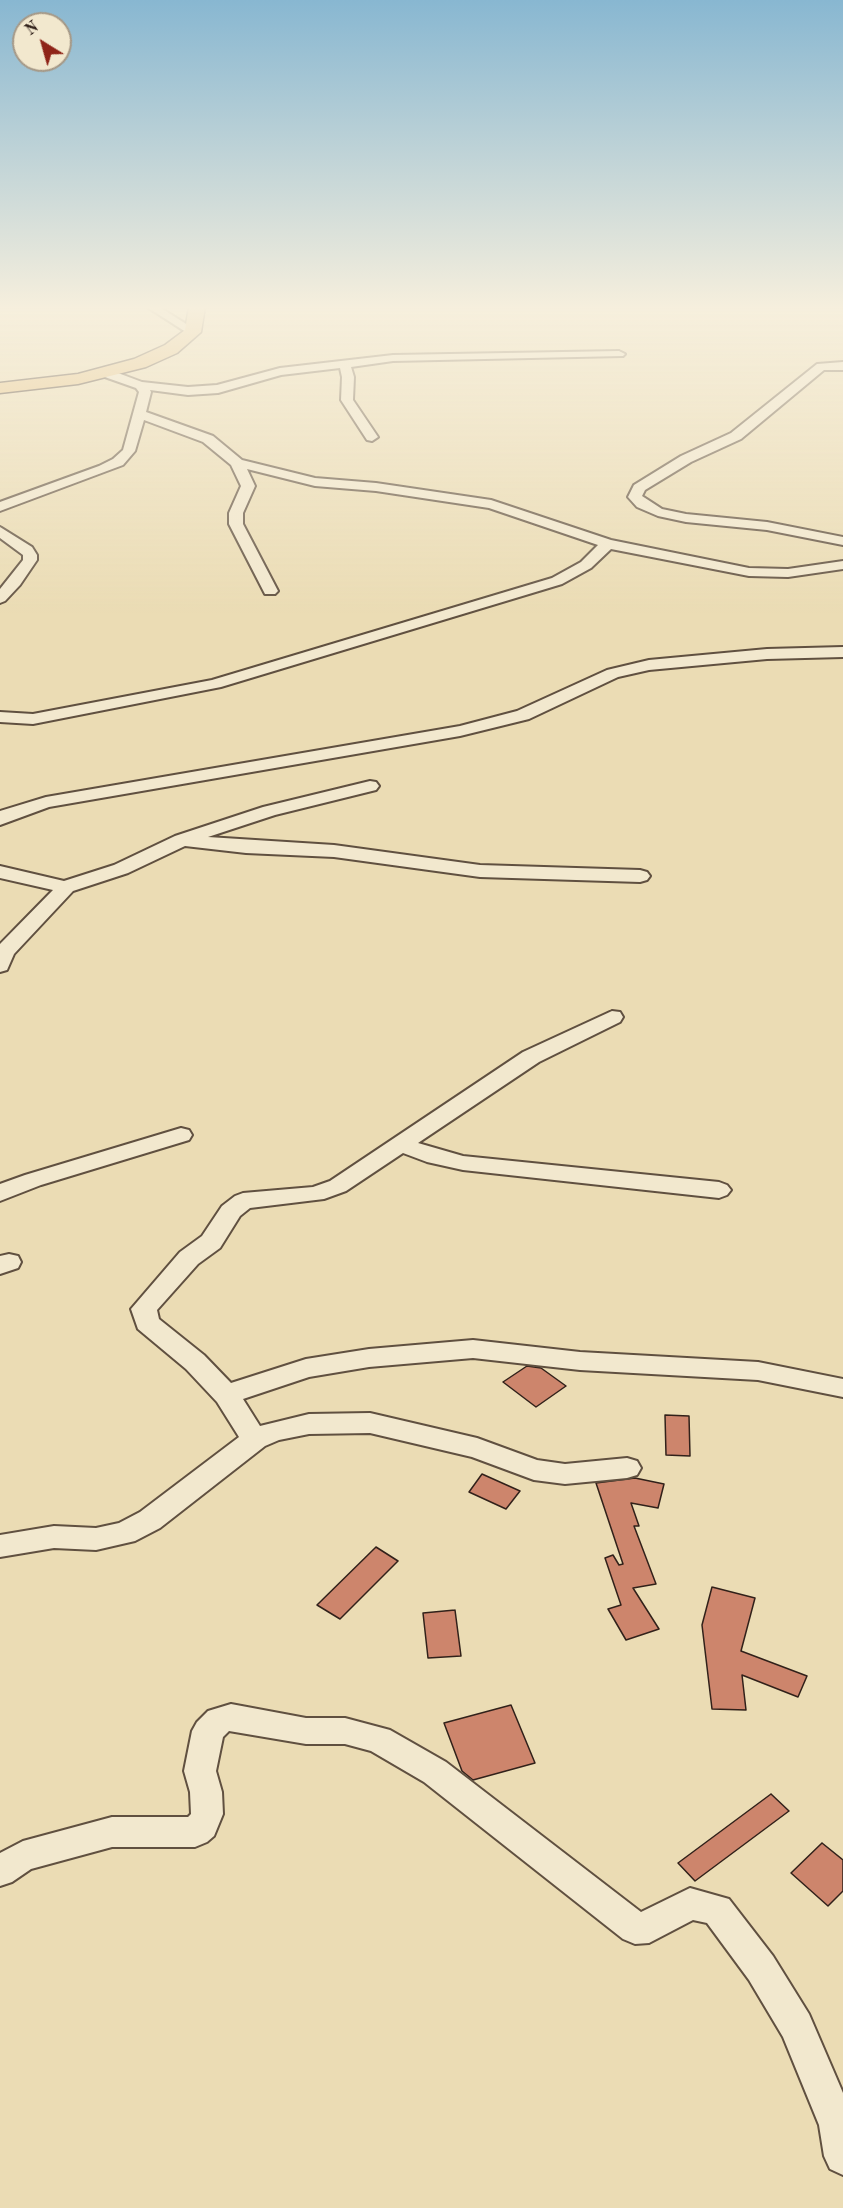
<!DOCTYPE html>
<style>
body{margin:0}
#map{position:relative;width:843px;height:2208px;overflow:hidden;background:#ebdcb4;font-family:"Old Standard TT",serif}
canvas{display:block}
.north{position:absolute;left:12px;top:12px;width:60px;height:60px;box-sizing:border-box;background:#f2e8ce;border:2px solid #a59886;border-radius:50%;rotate:323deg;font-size:16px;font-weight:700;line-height:24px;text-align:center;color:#31211a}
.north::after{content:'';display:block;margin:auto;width:21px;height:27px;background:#8f2418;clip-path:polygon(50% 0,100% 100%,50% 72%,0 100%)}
</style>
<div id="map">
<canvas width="843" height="2208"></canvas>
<div class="north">N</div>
</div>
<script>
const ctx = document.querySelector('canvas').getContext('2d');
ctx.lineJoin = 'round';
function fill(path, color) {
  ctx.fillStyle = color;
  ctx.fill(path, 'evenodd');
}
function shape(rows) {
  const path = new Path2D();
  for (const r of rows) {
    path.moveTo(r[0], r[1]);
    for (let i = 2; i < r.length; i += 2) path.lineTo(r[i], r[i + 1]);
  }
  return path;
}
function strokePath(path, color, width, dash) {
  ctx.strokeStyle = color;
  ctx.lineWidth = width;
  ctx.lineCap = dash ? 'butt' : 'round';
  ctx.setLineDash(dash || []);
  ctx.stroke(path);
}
const building = shape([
 [527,1366,541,1368,566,1386,536,1407,503,1382,527,1366],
 [665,1415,689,1416,690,1456,666,1455,665,1415],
 [482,1474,520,1491,506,1509,469,1492,482,1474],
 [635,1478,664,1484,658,1508,631,1503,639,1526,634,1526,656,1584,633,1588,659,1629,626,1640,608,1609,621,1605,605,1558,613,1555,619,1565,623,1564,596,1483,635,1478],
 [376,1547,398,1561,340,1619,317,1605,376,1547],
 [712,1587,755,1598,741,1651,807,1676,798,1697,742,1675,746,1710,712,1709,702,1625,712,1587],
 [455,1610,461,1656,428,1658,423,1613,455,1610],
 [511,1705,535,1763,473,1780,462,1771,444,1723,511,1705],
 [771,1794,789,1811,695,1881,678,1863,771,1794],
 [822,1843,843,1860,843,1891,828,1906,791,1873,822,1843]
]);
const street = shape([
 [147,307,159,307,199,332,193,335,189,334,147,307],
 [619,351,625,354,623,356,393,361,351,367,354,377,353,400,378,437,372,441,367,440,341,400,342,377,340,368,281,375,218,393,188,395,150,390,151,392,146,412,213,436,242,460,315,478,376,483,491,500,611,540,749,568,788,569,843,561,843,569,788,577,749,576,611,549,591,568,562,584,221,687,33,724,0,722,0,712,33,714,212,680,552,578,581,562,598,545,489,508,376,491,315,486,247,469,255,486,243,513,243,524,278,591,275,594,265,594,229,524,229,513,241,486,231,465,203,442,144,420,135,451,123,465,0,511,0,502,99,466,113,459,123,450,139,392,136,388,102,376,102,370,110,370,142,382,188,387,217,385,280,368,393,355,619,351],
 [843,362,843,370,824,370,741,439,691,462,645,490,642,496,662,509,686,514,767,522,843,537,843,545,767,530,686,522,658,516,637,507,628,497,634,485,681,456,731,433,817,364,843,362],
 [0,527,32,547,37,555,37,560,20,585,5,601,0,603,0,589,23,560,23,555,0,538,0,527],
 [843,647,843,657,767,659,649,670,618,677,529,719,460,736,49,807,0,825,0,811,46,797,460,726,517,711,607,670,649,660,767,649,843,647],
 [370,781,376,782,379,786,376,790,275,815,208,837,334,845,480,865,640,870,647,872,650,876,647,880,640,882,480,877,334,857,246,853,185,846,128,873,73,891,14,954,7,970,0,972,0,944,53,890,0,878,0,866,64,881,114,865,175,836,263,807,370,781],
 [612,1011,620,1012,623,1017,620,1022,539,1062,418,1143,463,1156,719,1182,727,1185,731,1190,727,1195,719,1198,463,1170,427,1162,403,1153,346,1191,324,1199,250,1208,240,1216,220,1248,198,1264,157,1310,159,1319,204,1355,231,1383,306,1359,369,1349,473,1340,580,1352,758,1362,843,1379,843,1397,758,1380,580,1370,473,1358,369,1367,309,1377,243,1399,260,1426,309,1414,370,1413,477,1438,537,1460,565,1464,627,1458,637,1461,641,1468,637,1475,627,1478,565,1484,534,1480,472,1457,370,1433,309,1434,279,1440,265,1446,160,1528,135,1541,96,1550,54,1548,0,1557,0,1535,54,1526,96,1528,119,1523,140,1512,239,1437,217,1402,186,1369,138,1329,131,1309,180,1252,202,1236,222,1206,235,1196,243,1193,313,1187,330,1181,523,1052,612,1011],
 [181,1128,189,1130,192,1135,189,1140,41,1185,0,1201,0,1184,25,1175,181,1128],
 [9,1254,18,1256,21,1262,18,1268,0,1274,0,1256,9,1254],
 [231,1704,306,1718,345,1718,390,1730,446,1762,641,1912,690,1888,729,1899,773,1956,809,2014,843,2093,843,2175,830,2169,824,2156,819,2125,783,2037,749,1980,707,1923,693,1920,649,1943,635,1944,623,1939,424,1782,371,1751,345,1744,306,1744,229,1731,223,1737,216,1771,222,1792,223,1814,214,1836,207,1842,195,1847,112,1847,31,1869,12,1882,0,1886,0,1853,23,1841,112,1817,188,1817,191,1814,190,1792,184,1771,192,1731,197,1722,208,1711,231,1704]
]);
const primary = shape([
 [189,307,205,307,201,332,177,353,146,367,78,384,0,393,0,383,78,374,134,359,165,345,185,330,189,307]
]);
fill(building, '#cd856c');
strokePath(building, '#31211a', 1.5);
strokePath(street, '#605040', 4);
strokePath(primary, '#31211a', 3);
fill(street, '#f2e8ce');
fill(primary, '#e6be7a');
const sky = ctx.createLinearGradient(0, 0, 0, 616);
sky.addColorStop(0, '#88b7d1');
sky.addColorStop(0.5, '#f6efdd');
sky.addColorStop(1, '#f6efdd00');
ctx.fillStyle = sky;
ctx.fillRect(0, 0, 843, 616);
</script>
